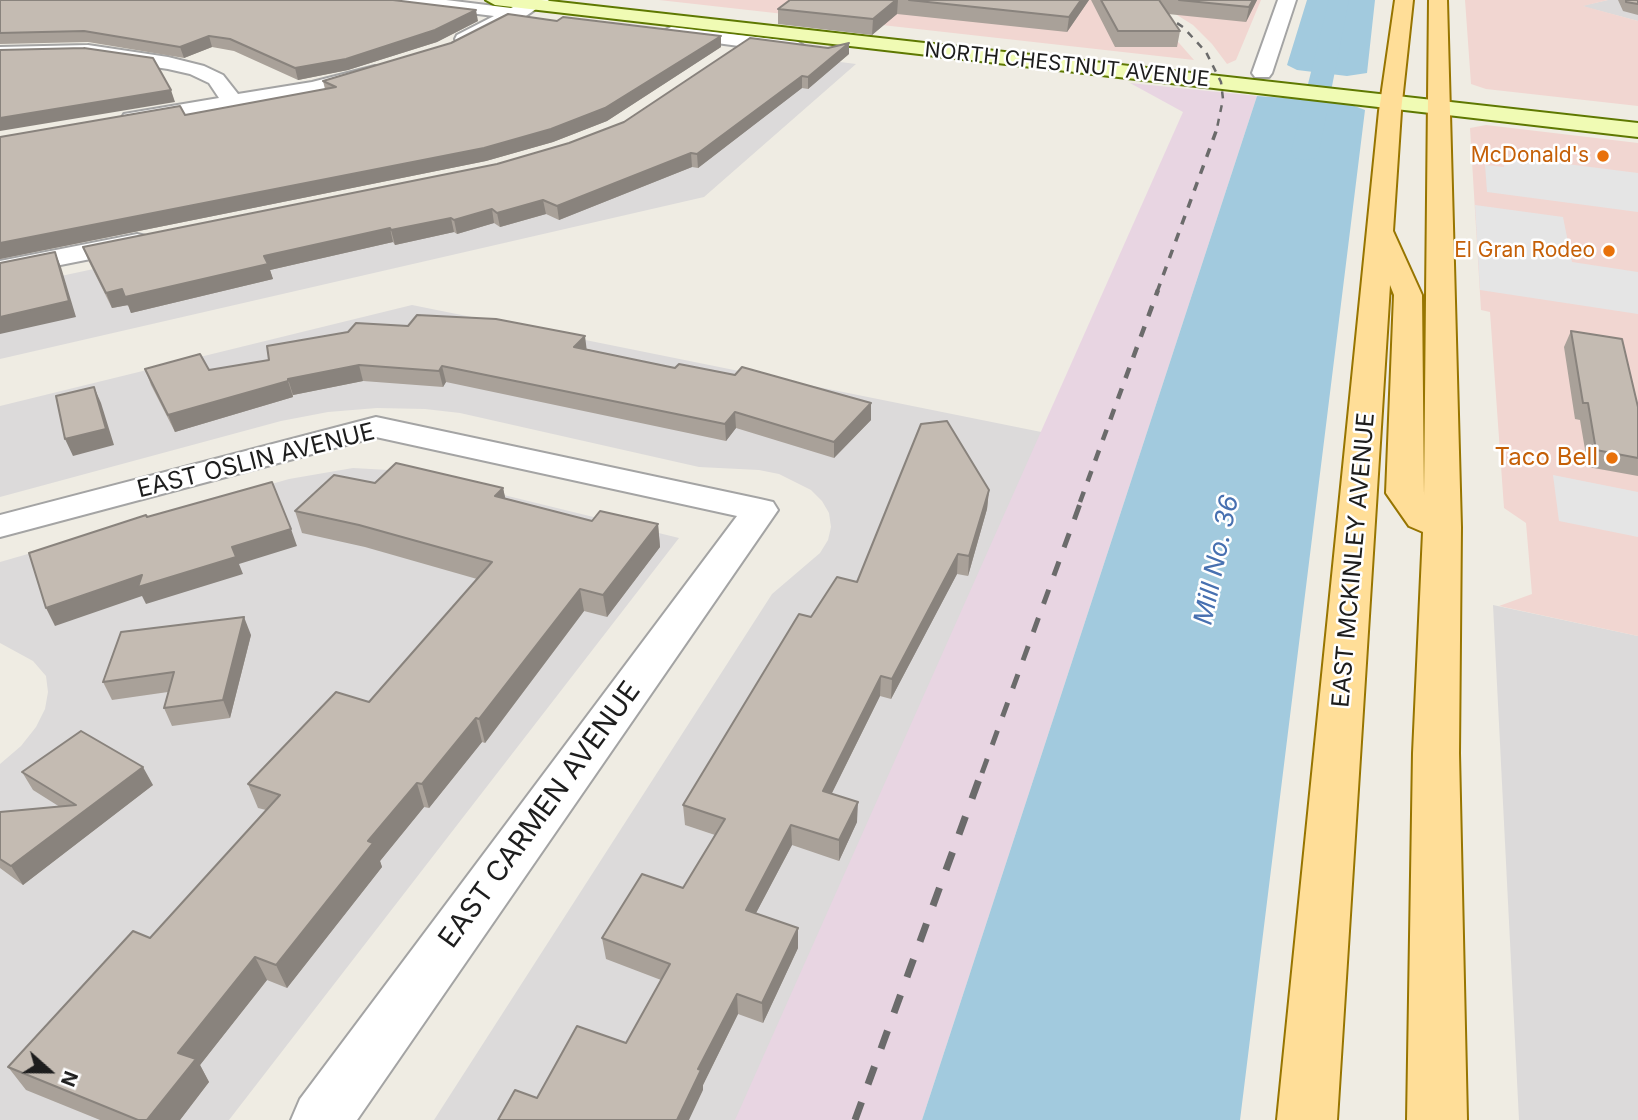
<!DOCTYPE html>
<style>
body{margin:0}
#map{position:relative;width:1638px;height:1120px;overflow:hidden;background:#efece3;font-family:Inter,sans-serif}
canvas{display:block}
.north{position:absolute;left:14px;top:1036px;width:70px;height:70px;-webkit-text-stroke:5px #fff;paint-order:stroke;rotate:111deg;font-size:19px;font-weight:700;line-height:28px;text-align:center;color:#1d1d1d}
.north::after{content:'';display:block;margin:auto;width:24px;height:32px;background:#1d1d1d;clip-path:polygon(50% 0,100% 100%,50% 72%,0 100%)}
</style>
<div id="map">
<canvas width="1638" height="1120"></canvas>
<div class="north">N</div>
</div>
<script>
const ctx = document.querySelector('canvas').getContext('2d');
ctx.lineJoin = 'round';
function fill(path, color) {
  ctx.fillStyle = color;
  ctx.fill(path, 'evenodd');
}
function shape(rows) {
  const path = new Path2D();
  for (const r of rows) {
    path.moveTo(r[0], r[1]);
    for (let i = 2; i < r.length; i += 2) path.lineTo(r[i], r[i + 1]);
  }
  return path;
}
function strokePath(path, color, width, dash) {
  ctx.strokeStyle = color;
  ctx.lineWidth = width;
  ctx.lineCap = dash ? 'butt' : 'round';
  ctx.setLineDash(dash || []);
  ctx.stroke(path);
}
function write(font, color, halo, rows, align = 'center') {
  ctx.font = font + ' Inter,sans-serif';
  ctx.lineWidth = 5;
  ctx.setLineDash([]);
  ctx.textBaseline = 'middle';
  ctx.strokeStyle = halo;
  ctx.fillStyle = color;
  for (const [text, x, y, turn = 0] of rows) {
    ctx.save();
    ctx.translate(x, y);
    ctx.rotate((+turn || 0) * Math.PI / 180);
    ctx.textAlign = isNaN(turn) ? turn : align;
    if (halo) ctx.strokeText(text, 0, 0);
    ctx.fillText(text, 0, 0);
    ctx.restore();
  }
}
const residential = shape([
 [1608,0,1638,0,1638,21,1581,6],
 [761,52,856,64,704,197,0,359,0,289,515,179],
 [412,305,1066,437,777,1120,434,1120,772,594,820,553,828,540,831,527,829,513,822,501,811,490,779,474,759,470,699,467,460,413,425,409,377,408,328,412,281,421,0,497,0,406],
 [353,468,406,471,679,538,229,1120,0,1120,0,764,21,746,36,727,45,709,48,692,46,676,33,661,0,643,0,562,289,479],
 [1493,605,1638,636,1638,1120,1519,1120]
]);
const commercial = shape([
 [659,0,1125,0,1165,27,1194,60],
 [1153,0,1261,0,1236,60,1227,64,1212,44,1193,25],
 [1465,0,1608,0,1583,6,1638,21,1638,106,1486,89,1471,84],
 [1486,125,1638,143,1638,636,1499,606,1532,594,1526,523,1504,508,1490,312,1481,310,1470,128]
]);
const industrial = shape([
 [1130,83,1257,96,922,1120,735,1120,1183,112]
]);
const parking = shape([
 [1503,156,1638,173,1638,212,1487,192,1485,165,1504,167],
 [1475,205,1563,217,1572,262,1638,272,1638,314,1480,290],
 [1553,475,1638,492,1638,537,1559,521]
]);
const water = shape([
 [1307,0,1375,0,1367,73,1347,76,1297,70,1287,65],
 [1257,96,1344,102,1365,110,1240,1120,922,1120]
]);
const canal = shape([
 [1329,0,1349,0,1319,152,1315,158,1305,160,1295,158,1291,152,1329,0]
]);
const street = shape([
 [395,0,446,0,511,8,527,0,549,0,523,18,464,45,457,43,455,39,457,35,494,16,404,5,395,0],
 [1278,0,1296,0,1272,73,1269,77,1255,77,1252,73,1278,0],
 [671,27,798,42,807,48,798,54,665,36,662,32,671,27],
 [88,45,168,57,204,66,223,75,238,94,312,82,375,66,382,68,385,72,382,76,312,94,132,125,124,124,121,119,124,114,219,98,209,83,190,74,168,69,88,57,0,59,0,47,88,45],
 [137,234,146,236,150,242,146,248,0,277,0,261,137,234],
 [376,417,760,499,773,502,778,510,357,1120,291,1120,300,1099,737,516,376,437,0,537,0,515,376,417]
]);
const secondary = shape([
 [486,0,541,0,1638,123,1638,137,495,5,486,0]
]);
const primary = shape([
 [1395,0,1413,0,1401,111,1393,231,1422,295,1424,495,1429,0,1447,0,1461,527,1459,753,1467,1120,1407,1120,1413,753,1423,532,1409,526,1386,493,1394,295,1390,285,1337,1120,1277,1120,1379,111,1395,0]
]);
const railFar4 = shape([
 [1142,0,1183,27,1206,52,1221,82,1223,99,1217,128]
]);
const railFar3 = shape([
 [1157,292,1218,126]
]);
const railFar2 = shape([
 [1080,502,1158,290]
]);
const railFar1 = shape([
 [982,773,1081,501]
]);
const rail = shape([
 [855,1120,982,771]
]);
const wall = shape([
 [0,0,478,21,437,42,348,70,298,80,234,51,212,47,184,58,88,42,0,44],
 [790,0,1089,0,1067,32,897,14,872,35,778,24,778,9],
 [1091,0,1257,0,1246,22,1168,14,1180,31,1177,47,1115,47],
 [1618,0,1638,0,1638,15,1623,11],
 [721,47,607,121,553,142,486,161,0,259,0,137,185,115,325,89,323,81],
 [849,54,808,89,802,88,698,168,692,167,559,220,546,214,500,227,494,223,457,234,454,232,395,245,393,242,270,270,273,279,131,313,128,305,112,308,89,262,83,247,497,164,569,143],
 [1571,331,1638,407,1638,476,1588,467,1580,420,1575,419,1564,347],
 [587,349,871,420,834,458,736,428,726,441,446,382,443,387,363,381,293,395,293,397,175,432,151,385,145,369,209,370],
 [375,483,503,488,505,498,592,521,658,524,660,547,607,617,584,611,485,743,482,742,429,808,424,807,380,861,382,867,287,988,267,980,200,1065,209,1082,180,1120,100,1120,26,1090,8,1067,150,938,266,810,258,808,248,784,369,702,477,579,365,547,302,533,295,511],
 [989,490,987,509,968,576,957,574,891,699,880,696,832,793,857,822,839,861,792,845,756,913,798,948,763,1023,738,1014,703,1085,703,1090,537,1098,626,1043,661,980,606,959,602,938,683,888,715,835,685,825,683,805,811,617,857,582],
 [251,635,230,718,172,726,164,708,168,692,112,700,103,682],
 [22,772,153,785,23,885,0,868,0,812,60,807,33,790]
]);
const shadedWall = shape([
 [896,0,898,0,897,14,872,35,873,19],
 [1081,0,1089,0,1067,32,1069,17],
 [1253,0,1257,0,1246,22,1249,7],
 [476,10,478,21,437,42,348,70,298,80,295,68],
 [209,36,212,47,184,58,180,47],
 [721,36,721,47,607,121,553,142,486,161,0,259,0,243],
 [849,43,849,54,808,89,808,77],
 [802,76,802,88,698,168,697,154],
 [171,90,175,102,0,131,0,118],
 [691,153,692,167,559,220,557,206],
 [543,200,546,214,500,227,497,213],
 [492,209,494,223,457,234,454,220],
 [451,218,454,232,395,245,391,230],
 [390,228,393,242,270,270,273,279,131,313,125,297,264,256],
 [55,252,61,267,76,317,0,334,0,317],
 [122,289,128,305,112,308,106,293],
 [585,336,587,352,574,347],
 [359,365,363,381,293,395,288,379],
 [442,366,446,382,443,387,439,371],
 [288,381,293,397,175,432,168,415],
 [94,387,101,403,114,445,73,456,65,439],
 [871,403,871,420,834,458,834,442],
 [735,412,736,428,726,441,725,424],
 [503,488,508,510,495,496],
 [989,490,987,509,968,576,969,556],
 [658,524,660,547,607,617,603,595],
 [291,529,297,546,239,564,243,574,146,604,142,596,55,626,46,608,142,575],
 [958,554,957,574,891,699,892,679],
 [580,589,584,611,485,743,479,719],
 [244,617,251,635,230,718,223,700],
 [881,676,880,696,823,811,823,791],
 [476,718,482,742,429,808,422,784],
 [143,767,153,785,23,885,11,866],
 [417,783,424,807,380,861,382,867,287,988,276,965,368,841],
 [858,802,857,822,839,861,839,840],
 [791,825,792,845,747,930,746,910],
 [798,928,798,948,763,1023,762,1003],
 [255,957,267,980,200,1065,209,1082,180,1120,147,1120,178,1053],
 [737,994,738,1014,703,1085,703,1090,689,1120,677,1120,698,1069]
]);
const building = shape([
 [0,0,393,0,476,10,435,30,346,59,295,68,230,39,209,36,180,47,84,31,0,33,0,0],
 [790,0,896,0,873,19,778,9,790,0],
 [909,0,1081,0,1069,17,909,0],
 [1101,0,1159,0,1180,31,1118,31,1101,0],
 [1179,0,1253,0,1249,7,1179,0],
 [1626,0,1638,0,1638,4,1626,2,1626,0],
 [508,14,557,21,563,17,721,36,605,108,551,129,484,148,0,243,0,137,180,106,185,115,336,87,323,81,451,43,508,14],
 [750,38,828,48,849,43,808,77,802,76,697,154,691,153,557,206,543,200,497,213,492,209,454,220,451,218,391,230,390,228,264,256,268,264,125,297,122,289,106,293,83,247,497,164,569,143,624,122,750,38],
 [84,48,153,58,171,90,0,118,0,50,84,48],
 [55,252,69,301,0,317,0,263,55,252],
 [417,315,496,319,585,336,574,347,675,368,679,364,735,375,742,367,871,403,834,442,735,412,725,424,442,366,439,371,359,365,288,379,288,381,168,415,145,369,200,354,209,370,269,360,267,346,348,332,356,323,408,326,417,315],
 [1571,331,1622,339,1638,407,1638,458,1596,450,1588,403,1583,403,1571,331],
 [94,387,106,429,65,439,56,396,94,387],
 [947,421,989,490,969,556,958,554,892,679,881,676,823,791,858,802,839,840,791,825,746,910,798,928,762,1003,737,994,698,1069,701,1070,677,1120,498,1120,515,1090,537,1098,577,1026,626,1043,670,964,602,938,642,874,683,888,725,819,683,805,799,614,811,617,837,577,857,582,921,424,947,421],
 [396,463,503,488,495,496,592,521,600,511,658,524,603,595,580,589,479,719,476,718,422,784,417,783,368,841,373,843,276,965,255,957,178,1053,196,1059,147,1120,138,1120,8,1067,133,931,150,938,280,795,248,784,336,692,369,702,492,562,359,525,295,511,334,475,375,483,396,463],
 [272,482,291,529,232,547,236,557,138,587,142,575,46,608,29,553,146,515,147,517,272,482],
 [244,617,223,700,164,708,174,672,103,682,121,632,244,617],
 [81,731,143,767,11,866,0,859,0,812,76,805,22,772,81,731]
]);
const markers = [
 [1603,156,7,"#e8710a"],
 [1609,251,7,"#e8710a"],
 [1612,458,7,"#e8710a"]
];
const farStreetnames = [
 ["NORTH CHESTNUT AVENUE",1067,65,6]
];
const farFoodnames = [
 ["McDonald's",1589,156],
 ["El Gran Rodeo",1595,251]
];
const foodNames = [
 ["Taco Bell",1598,458]
];
const streetNames = [
 ["EAST OSLIN AVENUE",256,461,-14],
 ["EAST MCKINLEY AVENUE",1354,560,-85]
];
const waterNames = [
 ["Mill No. 36",1217,560,-78]
];
const nearStreetnames = [
 ["EAST CARMEN AVENUE",540,815,-54]
];
fill(residential, '#dcdada');
fill(commercial, '#f1d6d1');
fill(industrial, '#e8d5e2');
fill(parking, '#e5e5e5');
fill(water, '#a2cade');
fill(canal, '#a2cade');
strokePath(street, '#a4a4a4', 4);
strokePath(secondary, '#5e7801', 4);
strokePath(primary, '#977500', 4);
fill(street, '#fff');
fill(secondary, '#f0fbb4');
fill(primary, '#ffde98');
strokePath(railFar4, '#6b6b6b', 2.5, [7, 7]);
strokePath(railFar3, '#6b6b6b', 3.5, [9, 9]);
strokePath(railFar2, '#6b6b6b', 4.5, [11, 11]);
strokePath(railFar1, '#6b6b6b', 5, [15, 15]);
strokePath(rail, '#6b6b6b', 7, [19, 19]);
fill(wall, '#a9a199');
fill(shadedWall, '#89837d');
fill(building, '#c4bbb2');
strokePath(building, '#89837d', 2);
for (const [x, y, r, color] of markers) {
  const dot = new Path2D();
  dot.arc(x, y, r, 0, 2 * Math.PI);
  ctx.fillStyle = color;
  ctx.fill(dot);
  strokePath(dot, '#fff', 2.5);
}
write('21px', '#1d1d1d', '#fff', farStreetnames);
write('21px', '#c56008', '#fff', farFoodnames, 'right');
write('24px', '#c56008', '#fff', foodNames, 'right');
write('24px', '#1d1d1d', '#fff', streetNames);
write('italic 26px', '#4770b0', '#fff', waterNames);
write('28px', '#1d1d1d', '#fff', nearStreetnames);
</script>
